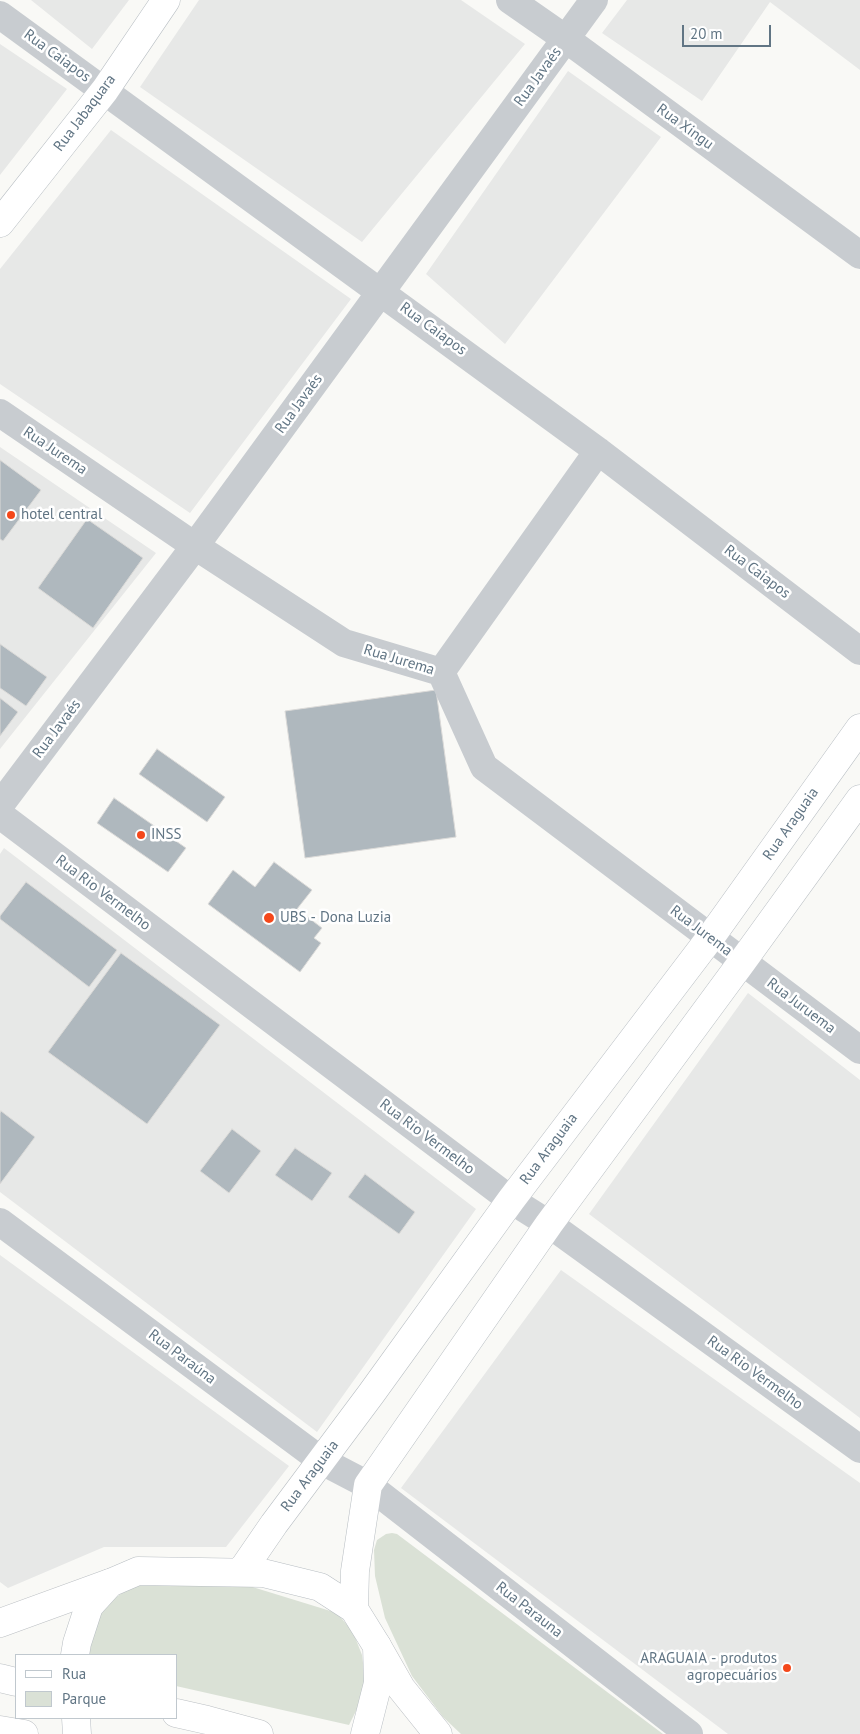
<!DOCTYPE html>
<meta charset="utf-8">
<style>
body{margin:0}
#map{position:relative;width:860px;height:1734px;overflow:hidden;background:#f9f9f6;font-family:"PT Sans",sans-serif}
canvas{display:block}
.legend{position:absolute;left:15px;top:1654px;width:162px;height:65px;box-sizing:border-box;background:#fff;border:1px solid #c0c8ce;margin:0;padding:6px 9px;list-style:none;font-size:15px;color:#617584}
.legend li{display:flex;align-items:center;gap:10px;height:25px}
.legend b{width:25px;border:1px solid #c0c8ce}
.scale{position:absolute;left:682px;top:25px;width:89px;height:22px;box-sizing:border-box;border:2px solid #617584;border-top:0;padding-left:6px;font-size:15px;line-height:18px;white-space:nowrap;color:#617584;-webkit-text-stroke:4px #fff;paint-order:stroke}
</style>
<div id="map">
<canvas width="860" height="1734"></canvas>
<ul class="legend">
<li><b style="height:6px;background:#fff"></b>Rua</li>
<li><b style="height:14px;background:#dae1d6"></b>Parque</li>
</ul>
<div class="scale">20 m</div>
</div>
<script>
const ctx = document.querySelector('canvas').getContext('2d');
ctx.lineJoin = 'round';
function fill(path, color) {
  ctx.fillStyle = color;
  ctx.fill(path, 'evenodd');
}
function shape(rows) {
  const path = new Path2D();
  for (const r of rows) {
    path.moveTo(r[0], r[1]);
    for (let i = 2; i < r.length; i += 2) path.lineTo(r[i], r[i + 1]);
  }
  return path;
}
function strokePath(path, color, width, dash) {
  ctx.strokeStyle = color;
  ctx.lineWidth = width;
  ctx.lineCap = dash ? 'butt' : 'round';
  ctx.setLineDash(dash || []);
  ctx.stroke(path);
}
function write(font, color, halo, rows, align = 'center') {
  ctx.font = font + ' "PT Sans",sans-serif';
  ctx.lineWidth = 5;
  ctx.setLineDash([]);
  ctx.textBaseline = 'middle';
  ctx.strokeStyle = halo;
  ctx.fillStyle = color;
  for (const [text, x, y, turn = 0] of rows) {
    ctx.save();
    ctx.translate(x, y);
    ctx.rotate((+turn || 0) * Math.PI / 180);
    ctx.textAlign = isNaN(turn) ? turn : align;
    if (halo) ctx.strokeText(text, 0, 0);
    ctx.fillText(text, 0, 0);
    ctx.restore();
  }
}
const built = shape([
 [31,0,129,0,92,49],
 [199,0,461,0,525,44,362,242,140,87],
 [627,0,860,0,860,70,770,2,702,101,602,33],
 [0,44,67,89,0,175],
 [568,71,661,137,505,344,426,274],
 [111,130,351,299,190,513,0,384,0,269],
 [0,447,156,553,0,749],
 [4,848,476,1209,317,1432,0,1192,0,854],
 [748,993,860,1080,860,1418,589,1214],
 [0,1255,289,1466,226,1547,104,1547,8,1588,0,1582],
 [561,1270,860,1483,860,1734,728,1734,401,1488]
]);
const green = shape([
 [392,1533,397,1534,663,1734,461,1734,443,1717,412,1676,385,1618,375,1576,374,1550,377,1540,386,1534],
 [150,1581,246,1585,337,1613,353,1632,362,1655,365,1679,360,1703,349,1725,176,1686,176,1655,88,1655,96,1621,109,1602,128,1589]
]);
const building = shape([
 [0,460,41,490,3,541,0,539,0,460],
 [87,519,143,558,93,628,38,588,87,519],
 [0,644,47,677,26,706,0,688,0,644],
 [436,690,456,837,305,858,285,711,436,690],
 [0,698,18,712,0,736,0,698],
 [157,749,225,797,207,822,139,774,157,749],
 [114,798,186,848,168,872,97,823,114,798],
 [274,862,312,890,297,909,322,928,314,938,321,943,300,972,208,904,233,870,255,887,274,862],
 [26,882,117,950,89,987,0,919,0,916,26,882],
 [121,953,220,1025,147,1124,48,1052,121,953],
 [1,1111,35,1137,0,1184,0,1113,1,1111],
 [232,1129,261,1151,229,1193,200,1171,232,1129],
 [295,1148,332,1173,312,1201,275,1175,295,1148],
 [365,1174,415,1212,399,1234,348,1197,365,1174]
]);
const minor = shape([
 [510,0,566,39,860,255],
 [0,15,598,451,860,651],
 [0,413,195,546,344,643,441,672,484,767,860,1050],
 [441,672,598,451],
 [0,805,195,546,594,0],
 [0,815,511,1200,549,1224,860,1449],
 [0,1222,322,1461,368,1485,689,1734]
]);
const secondary = shape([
 [0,223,105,90,166,0],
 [241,1572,274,1524,371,1394,511,1200,710,938,860,728],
 [354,1609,355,1571,368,1485,549,1224,742,962,860,799],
 [75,1655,77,1643,89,1606,110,1583,138,1571,263,1573,320,1587,354,1609,377,1646,378,1683,365,1734],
 [76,1718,77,1734]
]);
const primary = shape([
 [0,1623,110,1583],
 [377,1646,401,1688,438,1734],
 [0,1678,16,1682],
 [176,1713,207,1720,259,1734],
 [0,1730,24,1734]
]);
const markers = [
 [11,515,5,"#f4481b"],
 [141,835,5,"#f4481b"],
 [269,918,6,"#f4481b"],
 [787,1668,5,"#f4481b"]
];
const streetNames = [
 ["Rua Caiapos",57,56,36],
 ["Rua Javaés",538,77,-54],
 ["Rua Jabaquara",85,113,-53],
 ["Rua Xingu",685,127,36],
 ["Rua Caiapos",433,329,36],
 ["Rua Javaés",299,404,-54],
 ["Rua Jurema",55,451,34],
 ["Rua Caiapos",757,572,37],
 ["Rua Jurema",399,660,17],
 ["Rua Javaés",57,729,-53],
 ["Rua Araguaia",791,824,-55],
 ["Rua Rio Vermelho",103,893,37],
 ["Rua Jurema",701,931,37],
 ["Rua Juruema",801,1006,37],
 ["Rua Rio Vermelho",427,1137,37],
 ["Rua Araguaia",549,1149,-53],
 ["Rua Paraúna",182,1357,37],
 ["Rua Rio Vermelho",755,1373,36],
 ["Rua Araguaia",310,1476,-53],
 ["Rua Parauna",529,1610,38]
];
const poiNames = [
 ["hotel central",21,515],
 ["INSS",151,835],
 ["UBS - Dona Luzia",280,918],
 ["ARAGUAIA - produtos",777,1659,"right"],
 ["agropecuários",777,1676,"right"]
];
fill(built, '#e7e8e7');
fill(green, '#dae1d6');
fill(building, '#afb8be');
strokePath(building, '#dbdad8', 1);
strokePath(secondary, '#b8bec3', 29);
strokePath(primary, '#bbbfc3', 29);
strokePath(minor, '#c8ccd0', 28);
strokePath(secondary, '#fff', 28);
strokePath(primary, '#fff', 28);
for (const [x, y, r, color] of markers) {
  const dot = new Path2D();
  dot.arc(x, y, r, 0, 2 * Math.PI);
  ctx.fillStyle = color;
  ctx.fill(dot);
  strokePath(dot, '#fff', 2);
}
write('15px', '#617584', '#fff', streetNames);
write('15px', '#617584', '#fff', poiNames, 'left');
</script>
